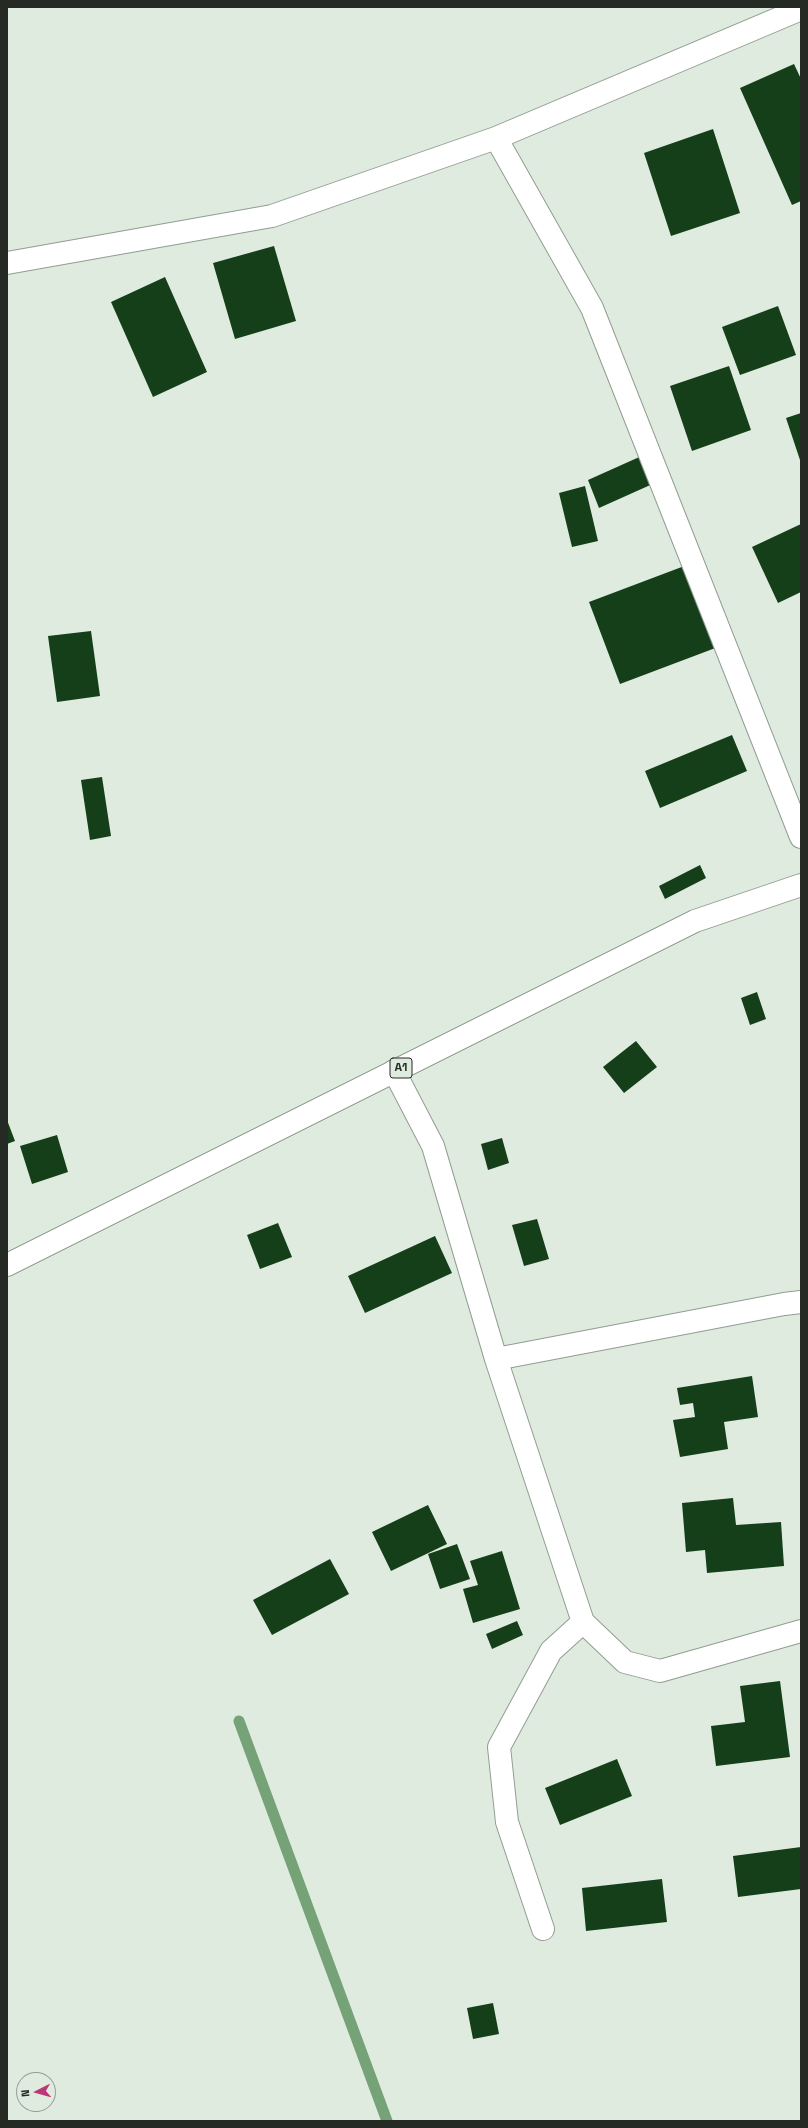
<!DOCTYPE html>
<style>
body{margin:0}
#map{position:relative;width:808px;height:2128px;overflow:hidden;background:#dfebdf;font-family:"Space Grotesk",sans-serif}
canvas{display:block}
.frame{position:absolute;inset:0;border:8px solid #252a25;pointer-events:none}
.north{position:absolute;left:16px;top:2072px;width:40px;height:40px;box-sizing:border-box;background:#dfebdf;border:1px solid #959e95;border-radius:50%;rotate:264deg;font-size:11px;font-weight:700;line-height:16px;text-align:center;color:#252a25}
.north::after{content:'';display:block;margin:auto;width:14px;height:18px;background:#bd3677;clip-path:polygon(50% 0,100% 100%,50% 72%,0 100%)}
</style>
<div id="map">
<canvas width="808" height="2128"></canvas>
<div class="frame"></div>
<div class="north">N</div>
</div>
<script>
const ctx = document.querySelector('canvas').getContext('2d');
ctx.lineJoin = 'round';
function shape(rows) {
  const path = new Path2D();
  for (const r of rows) {
    path.moveTo(r[0], r[1]);
    for (let i = 2; i < r.length; i += 2) path.lineTo(r[i], r[i + 1]);
  }
  return path;
}
function strokePath(path, color, width, dash) {
  ctx.strokeStyle = color;
  ctx.lineWidth = width;
  ctx.lineCap = dash ? 'butt' : 'round';
  ctx.setLineDash(dash || []);
  ctx.stroke(path);
}
function fill(path, color) {
  ctx.fillStyle = color;
  ctx.fill(path, 'evenodd');
}
function write(font, color, halo, rows, align = 'center') {
  ctx.font = font + ' "Space Grotesk",sans-serif';
  ctx.lineWidth = 4;
  ctx.setLineDash([]);
  ctx.textBaseline = 'middle';
  ctx.strokeStyle = halo;
  ctx.fillStyle = color;
  for (const [text, x, y, turn = 0] of rows) {
    ctx.save();
    ctx.translate(x, y);
    ctx.rotate((+turn || 0) * Math.PI / 180);
    ctx.textAlign = isNaN(turn) ? turn : align;
    if (halo) ctx.strokeText(text, 0, 0);
    ctx.fillText(text, 0, 0);
    ctx.restore();
  }
}
const stream = shape([
 [239,1721,387,2121]
]);
const building = shape([
 [794,64,801,79,801,201,792,205,740,88],
 [713,129,740,213,671,236,644,153],
 [274,246,296,321,235,339,213,263],
 [165,277,207,372,153,397,111,302],
 [778,306,796,355,740,375,722,327],
 [729,366,751,430,692,451,670,386],
 [801,413,801,463,786,418],
 [646,454,657,482,599,508,588,480],
 [585,486,598,541,572,547,559,493],
 [801,524,801,592,778,603,752,547],
 [687,565,718,647,620,684,589,602],
 [91,631,100,696,57,702,48,636],
 [732,735,747,771,660,808,645,771],
 [102,777,111,836,90,840,81,780],
 [700,865,706,878,665,899,659,886],
 [757,992,766,1019,750,1025,741,998],
 [636,1041,657,1067,624,1093,603,1067],
 [7,1120,15,1141,7,1144],
 [57,1135,68,1172,32,1184,20,1146],
 [502,1138,509,1163,488,1170,481,1144],
 [537,1219,549,1259,524,1266,512,1225],
 [278,1223,292,1257,260,1269,247,1235],
 [435,1236,452,1273,365,1313,348,1276],
 [752,1376,758,1417,724,1422,728,1449,680,1457,673,1420,695,1417,693,1403,680,1405,677,1388],
 [733,1498,736,1525,781,1522,784,1566,707,1573,705,1550,686,1552,682,1503],
 [428,1505,447,1544,391,1571,372,1532],
 [457,1544,470,1579,440,1589,428,1554],
 [502,1551,520,1609,473,1623,463,1589,478,1585,470,1561],
 [330,1559,349,1594,272,1635,253,1600],
 [517,1621,523,1635,492,1649,486,1634],
 [780,1681,790,1757,716,1766,711,1726,745,1722,740,1686],
 [617,1759,632,1796,560,1825,545,1788],
 [801,1847,801,1889,738,1897,733,1856],
 [662,1879,667,1922,586,1931,582,1888],
 [493,2003,499,2034,473,2039,467,2008]
]);
const minor = shape([
 [496,138,592,308,801,837],
 [7,263,272,216,496,138,801,9],
 [394,1071,433,1146,496,1359,583,1622,625,1662,660,1671,801,1631],
 [496,1359,784,1304,801,1302],
 [543,1929,507,1822,499,1747,551,1651,583,1622]
]);
const highway = shape([
 [7,1265,695,921,801,885]
]);
const shields = [
 [401,1068,22]
];
const shieldNames = [
 ["A1",401,1068]
];
strokePath(stream, '#75a277', 11);
fill(building, '#143f19');
strokePath(minor, '#929d92', 24);
strokePath(highway, '#929d92', 24);
strokePath(minor, '#fff', 22);
strokePath(highway, '#fff', 22);
for (const [x, y, w] of shields) {
  const box = new Path2D();
  box.roundRect(x - w / 2, y - 10, w, 20, 3);
  ctx.fillStyle = '#dfebdf';
  ctx.fill(box);
  strokePath(box, '#252a25', 1);
}
write('bold 12px', '#252a25', null, shieldNames);
</script>
